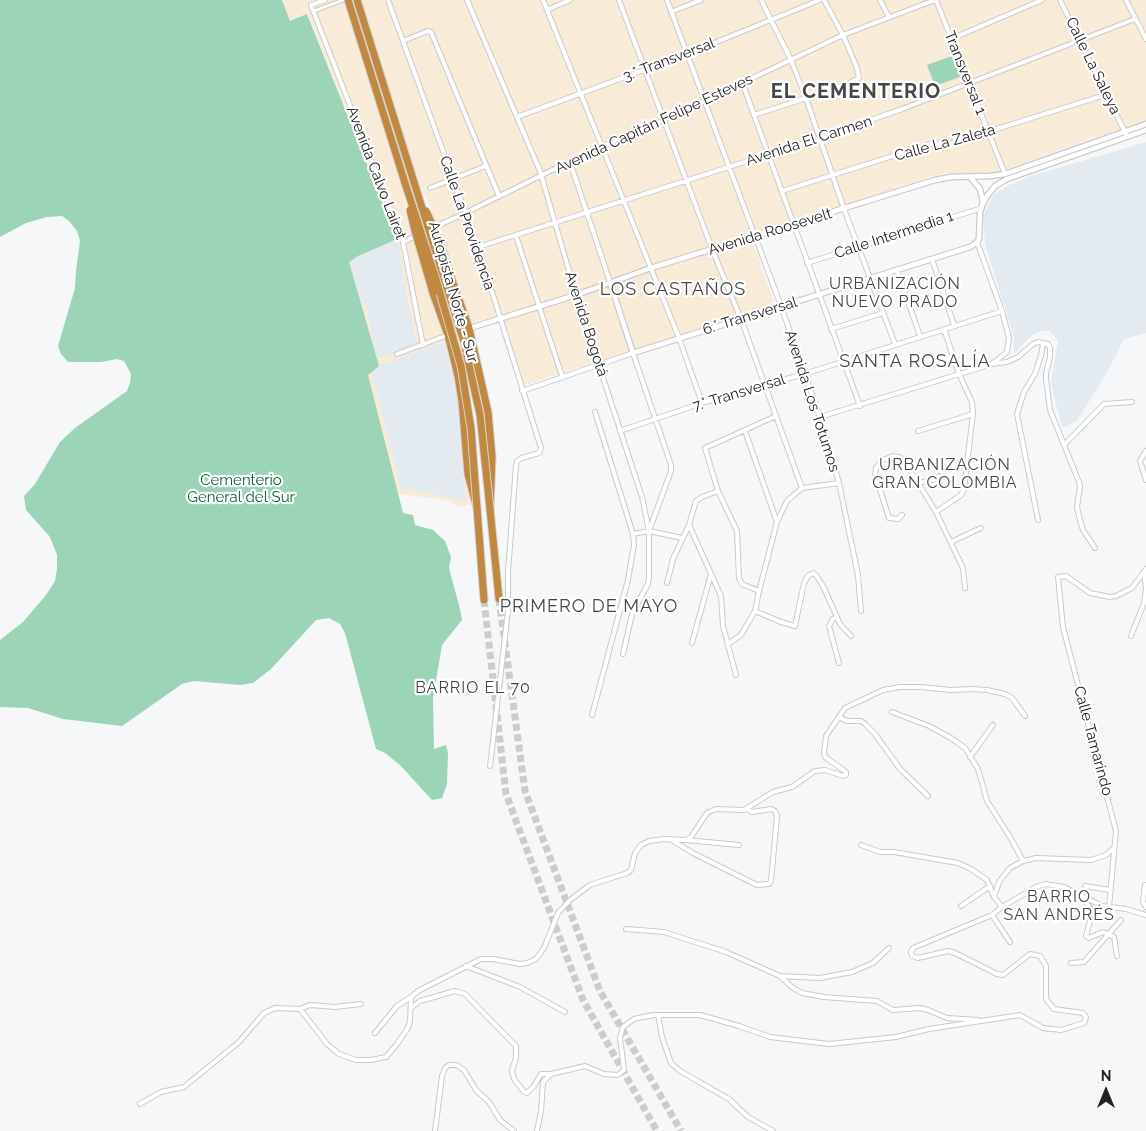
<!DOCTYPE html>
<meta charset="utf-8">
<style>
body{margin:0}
#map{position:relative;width:1146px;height:1131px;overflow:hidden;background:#f5f7f8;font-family:Raleway,sans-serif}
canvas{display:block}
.north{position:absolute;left:1081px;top:1066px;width:50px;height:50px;-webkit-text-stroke:4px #fff;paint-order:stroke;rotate:0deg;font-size:14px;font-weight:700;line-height:20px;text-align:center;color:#212222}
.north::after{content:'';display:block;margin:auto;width:18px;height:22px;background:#212222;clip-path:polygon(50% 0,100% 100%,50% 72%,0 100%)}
</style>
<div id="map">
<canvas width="1146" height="1131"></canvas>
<div class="north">N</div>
</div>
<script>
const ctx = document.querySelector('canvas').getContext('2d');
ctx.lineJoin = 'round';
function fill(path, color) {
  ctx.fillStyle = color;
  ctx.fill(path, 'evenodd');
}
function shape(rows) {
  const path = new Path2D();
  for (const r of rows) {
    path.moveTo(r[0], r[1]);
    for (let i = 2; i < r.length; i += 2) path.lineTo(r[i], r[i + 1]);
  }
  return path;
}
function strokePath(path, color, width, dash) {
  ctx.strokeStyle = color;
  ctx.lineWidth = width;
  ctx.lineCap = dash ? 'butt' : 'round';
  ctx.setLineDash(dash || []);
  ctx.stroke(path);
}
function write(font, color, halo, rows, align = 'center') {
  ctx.font = font + ' Raleway,sans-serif';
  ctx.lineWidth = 4.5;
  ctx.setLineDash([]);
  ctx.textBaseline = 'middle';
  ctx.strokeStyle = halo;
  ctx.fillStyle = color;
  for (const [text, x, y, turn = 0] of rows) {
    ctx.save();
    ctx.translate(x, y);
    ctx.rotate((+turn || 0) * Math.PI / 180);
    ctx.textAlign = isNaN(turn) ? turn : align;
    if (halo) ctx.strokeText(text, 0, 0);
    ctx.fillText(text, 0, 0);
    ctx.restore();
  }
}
const commercial = shape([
 [282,0,345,0,346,2,351,0,1146,0,1146,122,1087,140,996,173,979,175,948,173,937,175,750,235,775,305,525,385,502,314,471,324,440,233,422,188,407,194,403,188,409,222,443,324,458,394,470,504,460,508,448,500,398,494,367,375,349,262,394,232,308,14,289,21]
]);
const built = shape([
 [1146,142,1146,333,1124,339,1110,367,1077,421,1062,428,1051,383,1058,340,1050,331,1040,331,1030,337,1014,354,1014,337,985,244,983,216,994,194,1007,186,1031,176],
 [398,240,407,295,417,345,376,359,366,304,361,305,347,260],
 [444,342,457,398,465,500,401,489,371,370,381,364]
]);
const green = shape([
 [0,0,282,0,290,21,307,14,394,232,395,238,393,241,358,256,349,262,379,366,368,375,403,513,413,515,415,525,433,530,445,541,451,557,449,568,460,609,462,620,442,645,433,698,434,749,446,745,448,753,447,784,442,798,432,800,400,765,385,753,376,749,345,633,340,624,329,618,316,620,271,669,253,683,240,685,194,681,182,684,122,726,63,719,28,708,0,707,0,640,23,622,46,595,55,581,57,569,57,555,50,537,26,510,24,496,35,484,60,442,75,428,127,391,130,383,131,374,124,361,117,359,101,362,68,362,61,354,58,346,75,288,76,271,80,241,77,231,69,221,62,216,47,217,26,223,0,237],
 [952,56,960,77,935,86,927,65]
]);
const motorwayTunnel = shape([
 [499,599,525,791,600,991,681,1131],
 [484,600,506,794,583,1000,657,1131]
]);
const pedestrian = shape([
 [314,11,343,0]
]);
const minor = shape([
 [325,0,311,5,403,242,423,345],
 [388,0,478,247,541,448,539,453,522,458,517,461,516,465,508,572,508,611,490,766],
 [467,0,540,171,576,295,642,497,649,531,649,576,648,584,632,614,623,654],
 [543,0,679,338,702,403],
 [619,0,712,249,741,319,802,488],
 [667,0,781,306,820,417,839,483,858,575,861,611],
 [761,0,791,60,806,98,844,209,895,344],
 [880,0,889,17],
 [936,0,1005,174],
 [1060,0,1127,136],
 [1126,0,1146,39],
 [547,10,570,0],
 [671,12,701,0],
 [951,39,1042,0],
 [403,41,428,31,431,32,499,196],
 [742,82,860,406],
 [754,115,846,85,859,78,857,68,843,35,824,0],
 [517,117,687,54,820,0],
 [570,162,610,282],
 [430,188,486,166],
 [782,191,931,144,952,143,1108,94],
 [516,236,562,376],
 [403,242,465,213,585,154,664,120,843,35,935,0],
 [977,242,1002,311,1009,338,1007,352,992,364],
 [478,247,820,138,902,109,1135,19],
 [932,259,954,325],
 [807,263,982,208],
 [897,270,920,336],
 [831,329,883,313],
 [944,329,959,374,972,402,973,414,964,489,961,495,936,512,963,568,965,588],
 [397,354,448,335],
 [522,391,633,353,671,465,671,471,649,531],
 [820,417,992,364,1007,362,1018,357,1033,344,1038,342,1048,344,1050,348,1050,357,1046,373,1046,379,1050,410,1079,482,1080,486,1077,507,1081,524,1083,530,1095,548],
 [620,431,702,403,804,374,1002,311],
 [745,431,777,522],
 [918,431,973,414],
 [1065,444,1104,404,1132,402],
 [1146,451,1140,461,1146,480],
 [918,483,936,479,939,476],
 [718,491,702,497,696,501,689,525,721,596,723,626,736,675],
 [902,515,898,519,889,518,875,474,876,468,881,461,893,456,899,457,904,460,936,512],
 [1038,520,1017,414,1024,392,1035,374,1041,356,1043,343],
 [633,534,649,531,682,538],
 [951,542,981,528],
 [667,583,673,559,689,525],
 [759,591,742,584,739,578,737,531,718,491,705,448,776,416],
 [755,611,781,622,795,626,804,583,808,576,813,573,816,575,823,586,840,624,851,636],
 [837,617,833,619,829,626,839,663],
 [1131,636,1144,603,1146,589,1144,573],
 [692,643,711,574],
 [728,644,741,635,755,611,759,591,777,522,787,501,802,488,839,483],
 [892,712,929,726,951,738,965,748,978,769,987,801,1010,837,1023,861],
 [592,715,628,580,634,545,633,534,595,412],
 [839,717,847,721,861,721,865,724,875,734,900,769,928,796],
 [970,757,993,725],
 [686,840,739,845],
 [673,841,693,853,757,885,769,884,771,881,777,816,775,811,771,809,752,812,747,809],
 [861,845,880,852,894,852,958,863,971,869,987,880,994,897],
 [1145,885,1143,902,1146,907],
 [1085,886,1110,890],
 [1080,896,1091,909,1091,917,1086,936,1089,938,1103,932,1114,937,1117,956],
 [961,906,990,886],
 [1002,907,994,897,999,882,1010,868,1023,861,1036,858,1091,860,1106,855,1114,848],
 [1109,907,1116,831,1063,627,1058,577,1066,576,1090,593,1110,597,1116,596,1132,588,1146,569],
 [992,915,1010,942],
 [626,929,664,932,726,952,780,976,793,988,802,993,824,997,877,1001,893,1010,920,1008,928,1010,947,1018,978,1020],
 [1071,963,1084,962,1121,920],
 [466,966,520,987,565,1012],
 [780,976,820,978,852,972,873,963,889,948],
 [411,1008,420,1001,455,991,465,994,516,1046,516,1058,512,1070,514,1079,524,1092,527,1093,534,1086,541,1074,551,1074],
 [300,1009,327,1044,339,1054,356,1060,371,1060,386,1057,397,1044,408,1028,410,1021,411,997,418,991,481,959,493,959,520,964,527,963,536,959,544,948,558,913,570,900,590,885,627,873,631,870,635,853,641,845,649,841,665,839,686,840,691,837,707,813,711,811,716,809,744,810,773,792,792,787,815,771,825,770,843,776,846,775,846,772,825,757,824,752,826,736,845,708,883,690,900,687,921,687,951,690,971,689,987,690,1005,694,1012,698,1025,716],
 [658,1015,662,1037,671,1063,680,1071,729,1099,748,1117,773,1131],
 [375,1033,397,1006,411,997],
 [140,1104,161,1092,184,1087,239,1042,264,1013,275,1008,300,1009,310,1005,335,1007,361,1004],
 [435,1131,442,1076,445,1068,449,1065,456,1065,464,1070,476,1090,489,1102,500,1120,514,1131],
 [537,1131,541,1111,543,1082,551,1074,585,1066,604,1074,618,1075,624,1070,620,1037,623,1027,634,1019,653,1015,700,1015,739,1026,770,1037,829,1044,896,1037,929,1029,1020,1015,1043,1028,1061,1030,1084,1023,1086,1017,1083,1013,1054,1009,1046,999,1046,966,1040,956,1030,954,1003,975,997,974,955,953,948,951,918,958,912,956,911,952,913,948,992,915,1002,907,1036,887,1046,884,1064,887,1102,906,1126,909,1146,915]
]);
const tertiary = shape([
 [983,204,987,196,995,186,1007,179,1146,130],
 [610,282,633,353,970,247,977,242,979,239,980,213,983,202,980,189,970,177],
 [451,334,576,295,651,268,935,180,951,177,990,176,1005,174,1146,124]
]);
const motorway = shape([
 [348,0,405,183],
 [454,286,469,328,488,412,492,457,490,509,499,599],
 [433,293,448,335,458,376,462,401,468,474,477,508,484,600]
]);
const motorwayBridge = shape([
 [357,0,464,342,480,415,490,509],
 [405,183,436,279,461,366,471,428,477,508],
 [410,210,415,231,433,293],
 [426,211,439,239,454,286]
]);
const streetNames = [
 ["3.° Transversal",669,60,-21],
 ["Calle La Saleya",1093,66,64],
 ["Transversal 1",965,73,68],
 ["Avenida Capitán Felipe Esteves",654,124,-25],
 ["Avenida El Carmen",809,141,-18],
 ["Calle La Zaleta",945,143,-15],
 ["Avenida Calvo Lairet",376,173,69],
 ["Calle La Providencia",467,223,71],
 ["Avenida Roosevelt",770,232,-17],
 ["Calle Intermedia 1",894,235,-18],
 ["Autopista Norte - Sur",453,292,74],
 ["6.° Transversal",750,316,-17],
 ["Avenida Bogotá",586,324,72],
 ["7.° Transversal",739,393,-17],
 ["Avenida Los Totumos",812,401,72],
 ["Calle Tamarindo",1093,741,75]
];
const parkNames = [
 ["Cementerio",241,480],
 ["General del Sur",241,497]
];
const neighbourhoodNames = [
 ["URBANIZACIÓN",895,284],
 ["NUEVO PRADO",895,302],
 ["URBANIZACIÓN",945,465],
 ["GRAN COLOMBIA",945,483],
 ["BARRIO EL 70",473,688],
 ["BARRIO",1059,897],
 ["SAN ANDRÉS",1059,915]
];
const quarterNames = [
 ["LOS CASTAÑOS",673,290],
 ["SANTA ROSALÍA",915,362],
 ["PRIMERO DE MAYO",589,607]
];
const districtNames = [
 ["EL CEMENTERIO",856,92]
];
fill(commercial, '#f8ebd7');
fill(built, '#e3ebf1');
fill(green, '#9bd4b7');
strokePath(motorwayTunnel, '#cbcccd', 7, [7, 3.5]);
strokePath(pedestrian, '#c8cacb', 5);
strokePath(minor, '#c8cacb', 6);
strokePath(tertiary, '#c8cacb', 7);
strokePath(motorway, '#d3d3d3', 9);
strokePath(pedestrian, '#fff', 2.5);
strokePath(minor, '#fff', 4);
strokePath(tertiary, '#fff', 4.5);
strokePath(motorway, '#c1883f', 7);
strokePath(motorwayBridge, '#d3d3d3', 9, []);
strokePath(motorwayBridge, '#c1883f', 7);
write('15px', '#212222', '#fff', streetNames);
write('15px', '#095c3e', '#fff', parkNames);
ctx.letterSpacing = '1px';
write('16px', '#454647', '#fff', neighbourhoodNames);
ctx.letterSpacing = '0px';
ctx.letterSpacing = '1px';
write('18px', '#454647', '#fff', quarterNames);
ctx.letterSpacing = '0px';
ctx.letterSpacing = '1px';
write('bold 20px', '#454647', '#fff', districtNames);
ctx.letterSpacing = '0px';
</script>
